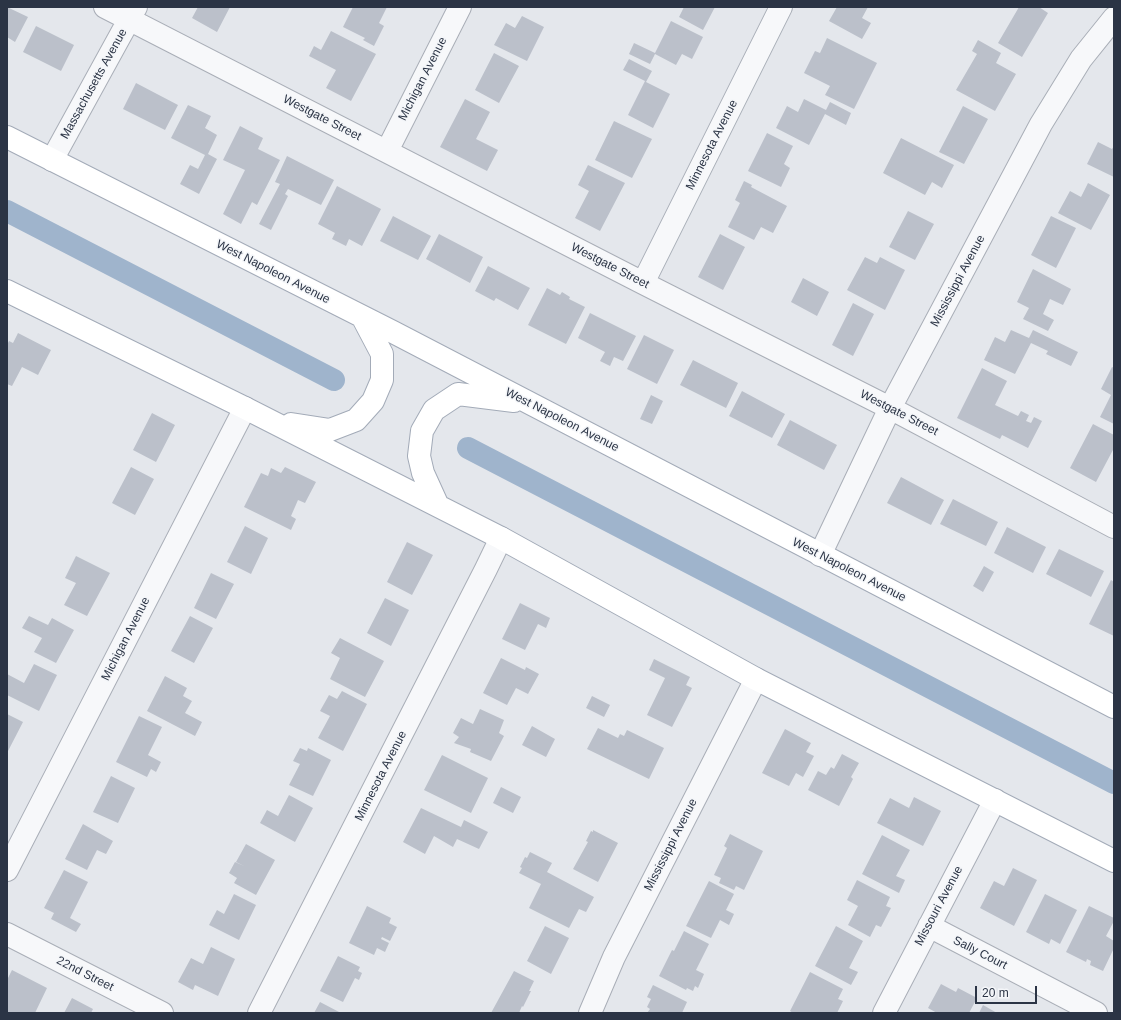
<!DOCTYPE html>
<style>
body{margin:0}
#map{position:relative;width:1121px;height:1020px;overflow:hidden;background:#e4e7ec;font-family:Arial,sans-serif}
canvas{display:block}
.frame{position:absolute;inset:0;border:8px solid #2b3445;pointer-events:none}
.scale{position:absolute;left:975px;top:986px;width:62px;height:18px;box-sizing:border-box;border:2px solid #2b3445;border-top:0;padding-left:5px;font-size:12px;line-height:14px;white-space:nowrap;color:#2b3445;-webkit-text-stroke:3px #f4f6f9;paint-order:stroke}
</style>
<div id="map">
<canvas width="1121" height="1020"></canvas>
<div class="frame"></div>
<div class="scale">20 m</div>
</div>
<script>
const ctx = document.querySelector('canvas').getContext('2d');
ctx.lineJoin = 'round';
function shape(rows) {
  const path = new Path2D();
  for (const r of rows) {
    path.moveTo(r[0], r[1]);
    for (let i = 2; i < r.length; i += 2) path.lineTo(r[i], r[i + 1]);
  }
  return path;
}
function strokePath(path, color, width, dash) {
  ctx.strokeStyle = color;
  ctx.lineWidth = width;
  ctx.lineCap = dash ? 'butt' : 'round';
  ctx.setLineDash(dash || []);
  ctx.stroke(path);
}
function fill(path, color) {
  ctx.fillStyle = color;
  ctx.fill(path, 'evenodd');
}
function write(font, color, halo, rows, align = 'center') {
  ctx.font = font + ' Arial,sans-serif';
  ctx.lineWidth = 3;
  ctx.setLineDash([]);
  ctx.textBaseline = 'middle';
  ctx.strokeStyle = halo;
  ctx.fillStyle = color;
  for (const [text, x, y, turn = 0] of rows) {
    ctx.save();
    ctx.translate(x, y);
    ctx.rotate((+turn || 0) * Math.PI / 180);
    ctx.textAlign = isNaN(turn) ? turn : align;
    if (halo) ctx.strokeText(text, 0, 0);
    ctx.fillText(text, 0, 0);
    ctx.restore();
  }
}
const canal = shape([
 [7,211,334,380],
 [468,448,1114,783]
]);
const building = shape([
 [7,7,28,17,15,42,7,37],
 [198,7,230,7,217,32,192,18],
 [353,7,387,7,379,23,384,26,374,46,363,40,365,38,343,27],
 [684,7,715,7,703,30,679,17],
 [837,7,868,7,862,18,871,23,862,39,829,21],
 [1019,7,1039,7,1048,13,1022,57,998,43],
 [522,16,544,27,527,61,494,45,506,23,515,28],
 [671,21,703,37,692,59,682,54,676,65,655,54,650,64,629,54,634,43,655,53],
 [36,26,74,45,61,71,23,52],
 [331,31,376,54,351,101,326,88,336,70,309,56,314,46,321,50],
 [827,38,877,63,854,109,825,95,830,86,804,73,815,51,820,53],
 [978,40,1001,53,996,63,1016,74,995,111,956,90,977,54,972,51],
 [494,53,519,66,499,103,475,90],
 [629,59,652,71,646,82,670,94,653,128,628,115,645,81,623,70],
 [136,83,178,105,165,130,123,109],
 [465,99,490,112,476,139,498,150,487,171,440,147],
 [804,99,826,110,830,102,851,113,846,125,825,114,809,145,776,128,787,106,798,112],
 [188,105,211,116,205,128,217,135,208,154,217,159,199,194,180,184,190,165,198,169,205,155,171,138],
 [963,106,988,119,964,164,939,152],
 [614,121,652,139,632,178,595,160],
 [240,126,263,138,258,149,280,160,257,205,252,202,241,224,223,214,245,170,223,160],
 [767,133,793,146,784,164,790,168,781,187,748,171],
 [901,138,954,165,942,188,932,182,925,195,883,173],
 [1098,142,1112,149,1114,146,1114,177,1087,164],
 [287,156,334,180,321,205,288,189,285,194,288,196,271,230,259,224,280,184,275,182],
 [588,165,625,183,600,231,575,218,589,191,578,185],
 [744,181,752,185,751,187,787,206,773,233,761,227,754,240,728,227,740,203,735,200],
 [1088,183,1110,195,1091,230,1058,213,1070,191,1081,197],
 [337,186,381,209,362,246,349,239,346,246,332,239,335,233,318,224],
 [908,211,934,224,915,260,889,247],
 [393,216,431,236,418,260,380,241],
 [1051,216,1076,228,1056,268,1031,255],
 [439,234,483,257,470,283,426,259],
 [720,234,745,247,723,290,698,277],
 [865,257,877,263,880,257,905,270,885,310,847,290],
 [488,266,530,288,518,310,496,298,494,301,475,291],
 [1033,269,1071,289,1063,305,1050,299,1043,314,1054,320,1048,331,1023,319,1029,308,1017,302],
 [803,278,829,292,817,316,791,302],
 [547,288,560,295,562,292,570,297,569,299,585,307,566,344,528,325],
 [853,303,874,314,853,356,832,345],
 [590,313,636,336,623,361,614,357,610,366,600,361,605,352,578,338],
 [1011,330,1029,338,1033,330,1078,352,1071,366,1046,354,1048,351,1031,343,1015,374,984,360,995,337,1005,342],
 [18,333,51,350,38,375,22,367,12,386,7,384,7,345,9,341,13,343],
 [644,335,674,350,657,384,627,369],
 [693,360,738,383,726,408,680,385],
 [1112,367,1114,368,1114,424,1100,417,1111,395,1101,389],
 [982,368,1007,381,995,405,1018,416,1021,411,1029,415,1026,421,1031,423,1034,417,1042,421,1028,448,1002,435,1000,439,957,418],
 [742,391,785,414,772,438,729,416],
 [651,395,663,401,652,424,640,419],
 [152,413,175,425,156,462,133,450],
 [790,420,837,445,824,470,777,445],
 [1093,424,1114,435,1114,448,1096,482,1070,468],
 [131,467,154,479,135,515,112,503],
 [285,467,316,482,305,503,298,500,291,516,296,519,291,530,244,507,261,473,268,476,271,468,281,473],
 [901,477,944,500,931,525,887,503],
 [953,499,998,522,986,546,940,524],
 [245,526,268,538,251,574,227,562],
 [1007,527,1046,547,1033,573,994,553],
 [407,542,433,555,412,595,387,582],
 [1059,549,1104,571,1091,597,1046,574],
 [76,556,110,573,87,616,64,605,76,583,65,578],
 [984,566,994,572,983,592,973,586],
 [211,573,234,584,216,619,194,608],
 [1111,580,1114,582,1114,636,1089,624],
 [385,598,409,610,391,646,367,633],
 [520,603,550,618,546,628,538,624,525,650,502,639],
 [29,616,48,625,52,618,74,630,56,663,34,652,42,638,22,628],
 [190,616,213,628,194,663,171,651],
 [340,638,384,661,365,697,330,679,340,658,331,653],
 [501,658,525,670,526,667,539,674,528,694,516,688,507,705,483,693],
 [654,659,690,677,686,685,692,688,672,727,647,715,665,678,649,670],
 [34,664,57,675,39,711,7,695,7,674,24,683],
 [165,676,187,688,183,696,192,701,185,713,202,722,195,736,147,711],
 [342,691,367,704,343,751,318,738,330,716,320,711,329,695,337,699],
 [592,696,610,705,604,717,586,708],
 [480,709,504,720,499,733,504,736,491,761,470,752,471,749,454,743,459,737,453,733,461,718,473,724],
 [7,714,23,722,7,753],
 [139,716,162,727,148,755,161,762,156,772,151,769,147,777,116,762],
 [532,726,555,739,546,757,522,745],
 [598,728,618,738,620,734,624,736,627,730,664,748,649,779,587,749],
 [785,729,811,743,806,752,814,756,803,777,796,773,789,786,762,773],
 [300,748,307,751,308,748,331,760,313,796,289,785,300,764,293,761],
 [842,754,859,763,851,777,853,779,839,806,808,790,818,771,826,775,831,767,834,769],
 [442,755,488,778,471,813,424,790],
 [111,776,135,788,118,823,93,812],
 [501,787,521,797,513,813,493,803],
 [289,795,313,808,295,842,260,823,267,810,278,816],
 [914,797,941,811,923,846,877,823,890,798,909,808],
 [421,808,461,827,464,820,488,832,479,849,457,839,453,847,434,836,425,854,403,842],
 [83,824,113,841,106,854,97,850,87,870,65,859],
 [593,830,618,843,598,882,573,869,588,842,586,841,591,831,593,832],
 [730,834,763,851,744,890,736,886,734,890,719,883,721,878,714,875,727,848,724,846],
 [882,835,910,850,896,876,905,880,899,893,862,874],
 [246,844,275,860,256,895,234,883,237,878,229,873,235,862,244,866,236,862],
 [530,852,552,863,547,872,594,897,586,912,579,909,569,928,529,908,541,884,519,873,522,868,520,867,525,857,527,858],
 [1013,868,1037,880,1014,926,980,908,994,881,1004,886],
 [64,870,88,882,70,918,81,924,76,932,51,919,54,913,44,908],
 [857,880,890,897,886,906,891,908,881,927,876,925,870,937,848,925,858,906,847,900],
 [709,881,734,894,726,910,734,914,729,925,720,920,711,938,686,926],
 [234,894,256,905,239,940,209,925,217,910,224,914],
 [1045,894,1077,910,1060,944,1051,939,1049,944,1026,932],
 [367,906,391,918,389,923,397,927,390,941,382,937,381,939,389,943,385,952,377,948,374,955,349,943],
 [1089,906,1114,918,1114,921,1106,936,1114,941,1114,948,1103,971,1090,965,1091,961,1087,959,1086,962,1066,952],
 [545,926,569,938,551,974,527,961],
 [836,926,863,941,849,968,858,972,851,985,815,966],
 [684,931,709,944,696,970,704,974,698,988,695,986,693,991,687,988,686,990,659,976,672,950,674,951],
 [211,947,235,959,218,996,195,985,193,990,178,982,191,958,203,964],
 [338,956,360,967,358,971,362,973,359,980,355,978,343,1002,320,991],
 [12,970,47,988,35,1013,7,1013,7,980],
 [514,971,534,981,529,991,531,991,523,1007,522,1006,519,1013,491,1013],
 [810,972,843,989,838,999,843,1001,837,1013,793,1013,790,1011],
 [941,984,956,992,958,988,977,998,969,1013,937,1013,928,1008],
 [653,985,687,1002,682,1013,647,1013,650,1009,647,1007,651,999,647,997],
 [72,998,93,1009,91,1013,64,1013],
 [320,1002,341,1013,314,1013],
 [983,1005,997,1013,979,1013]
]);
const minor = shape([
 [105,7,643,283,890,408,1114,527],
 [387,151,460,7],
 [52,160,136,7],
 [643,283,781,7],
 [820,555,890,408,1041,124,1081,59,1114,18],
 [7,870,245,408],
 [929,926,1096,1013],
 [7,934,162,1013],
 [259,1013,486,569,501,538],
 [590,1013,614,957,756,679],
 [884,1013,995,800]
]);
const major = shape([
 [7,137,393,332,1114,707],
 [7,291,245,408,501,538,756,679,1114,861],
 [291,424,330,430,356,420,373,401,382,380,382,354,363,318],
 [438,506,423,473,419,456,422,431,434,410,458,394,514,401]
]);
const streetNames = [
 ["Michigan Avenue",423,79,-63],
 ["Massachusetts Avenue",94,84,-61],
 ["Westgate Street",322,118,27],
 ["Minnesota Avenue",712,145,-63],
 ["Westgate Street",610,266,27],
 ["West Napoleon Avenue",273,272,27],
 ["Mississippi Avenue",958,281,-62],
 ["Westgate Street",899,413,27],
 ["West Napoleon Avenue",562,420,27],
 ["West Napoleon Avenue",849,570,27],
 ["Michigan Avenue",126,639,-63],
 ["Minnesota Avenue",381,776,-63],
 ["Mississippi Avenue",671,845,-63],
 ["Missouri Avenue",939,906,-62],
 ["Sally Court",980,953,27],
 ["22nd Street",85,974,27]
];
strokePath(canal, '#9fb4cc', 22);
fill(building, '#bbc0ca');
strokePath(minor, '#a9aeb7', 24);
strokePath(major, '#a3abb8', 24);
strokePath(minor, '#f7f8fa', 22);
strokePath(major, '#fff', 22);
write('12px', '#2b3445', '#f4f6f9', streetNames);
</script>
